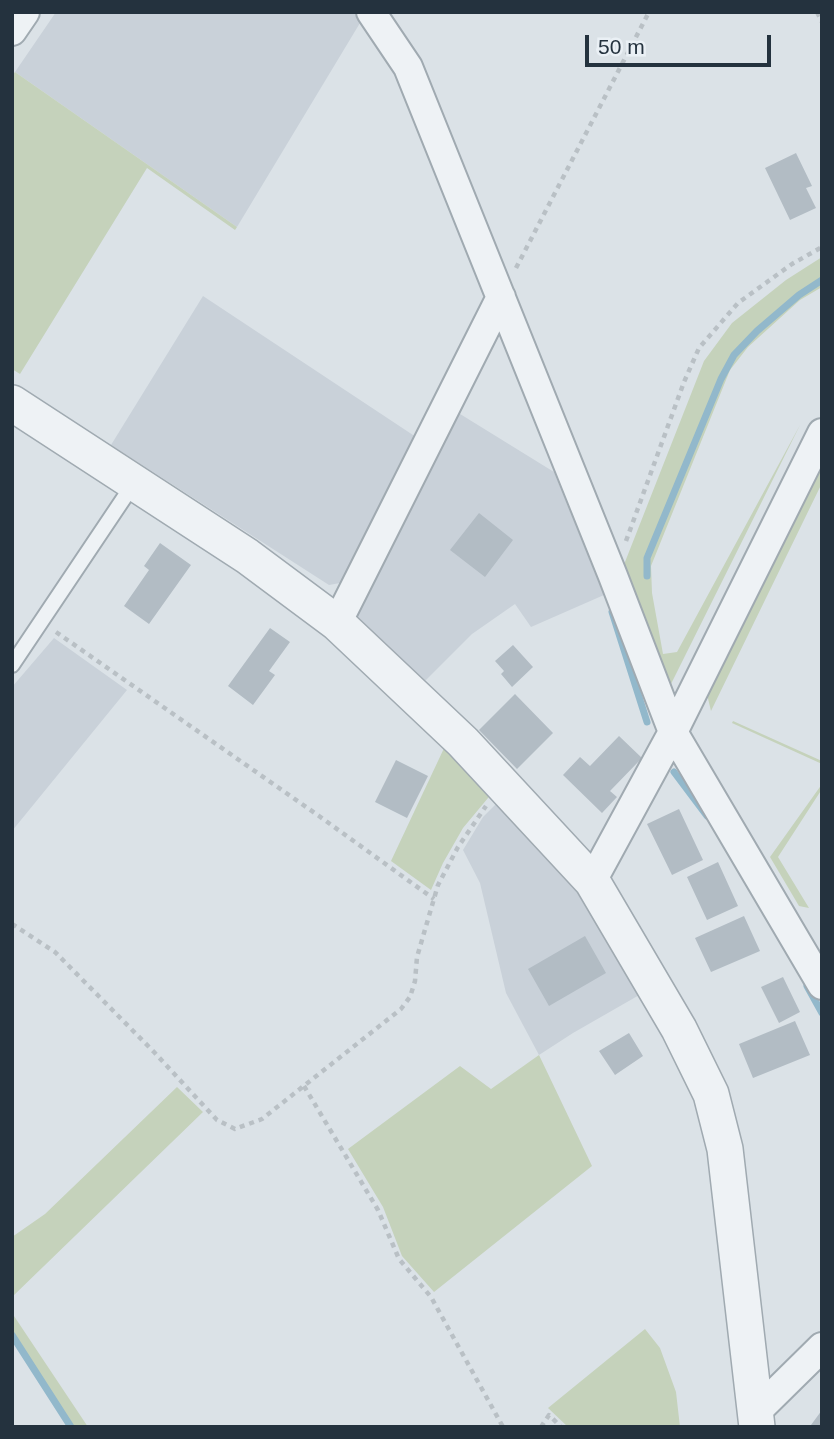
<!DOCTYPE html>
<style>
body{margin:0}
#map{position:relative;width:834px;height:1439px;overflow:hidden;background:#dbe2e7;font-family:Helvetica,sans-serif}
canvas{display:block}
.frame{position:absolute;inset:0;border:14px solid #24323e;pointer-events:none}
.scale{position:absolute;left:585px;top:35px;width:186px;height:32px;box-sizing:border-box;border:4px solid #24323e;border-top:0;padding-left:9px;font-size:21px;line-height:24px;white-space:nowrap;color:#24323e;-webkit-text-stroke:5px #eaf0f5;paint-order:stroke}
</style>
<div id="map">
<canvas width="834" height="1439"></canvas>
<div class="frame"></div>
<div class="scale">50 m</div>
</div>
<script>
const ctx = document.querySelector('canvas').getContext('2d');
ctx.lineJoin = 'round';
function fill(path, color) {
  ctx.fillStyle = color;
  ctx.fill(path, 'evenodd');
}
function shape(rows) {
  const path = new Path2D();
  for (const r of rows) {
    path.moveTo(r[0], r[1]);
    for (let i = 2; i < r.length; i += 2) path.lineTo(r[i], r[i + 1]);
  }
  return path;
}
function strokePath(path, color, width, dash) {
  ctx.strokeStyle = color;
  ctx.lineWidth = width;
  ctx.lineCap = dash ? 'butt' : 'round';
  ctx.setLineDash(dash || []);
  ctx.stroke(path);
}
const built = shape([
 [56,12,359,12,363,18,237,227,15,72],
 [203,296,416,437,340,583,329,585,111,445],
 [452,409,554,472,604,595,531,627,515,604,472,634,425,681,349,612],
 [54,638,127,690,12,831,12,687],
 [500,800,574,879,641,994,573,1033,539,1055,506,993,480,883,463,850,483,817]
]);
const green = shape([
 [15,72,237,227,235,230,147,168,20,374,12,369,12,76],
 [822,257,822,287,800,300,748,347,730,370,651,566,652,593,663,654,677,652,800,425,669,688,624,584,625,562,704,361,732,323,786,280],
 [822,453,822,483,711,711,705,686],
 [733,721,822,761,822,764,732,723],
 [446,744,493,792,463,828,443,863,431,890,391,861],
 [822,784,822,789,778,857,809,908,799,906,770,857],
 [539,1055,592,1166,434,1292,402,1256,383,1207,348,1149,460,1066,491,1089],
 [177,1087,203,1112,12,1297,12,1237,45,1214],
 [12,1313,88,1427,71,1427,12,1335],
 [645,1329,660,1348,676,1392,680,1427,568,1427,548,1408]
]);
const stream = shape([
 [647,576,647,558,721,379,734,355,757,331,799,295,822,280],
 [612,612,647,722],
 [674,772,707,816],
 [807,986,822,1013],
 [12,1335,71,1427]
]);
const building = shape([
 [796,153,812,186,806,188,816,208,790,220,765,168],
 [479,513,513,540,485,577,450,550],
 [160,543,191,565,149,624,124,606,149,570,144,566],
 [270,628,290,642,269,671,275,675,253,705,228,686],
 [513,645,533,667,512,687,501,674,504,671,495,661],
 [515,694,553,733,517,769,479,730],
 [619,736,642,758,610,791,617,797,602,813,563,775,580,757,590,766],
 [396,760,428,776,407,818,375,802],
 [679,809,703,860,672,875,647,824],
 [718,862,738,906,707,920,687,877],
 [744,916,760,951,711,972,695,938],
 [585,936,606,973,549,1006,528,969],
 [783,977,800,1012,779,1023,761,987],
 [795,1021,810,1055,753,1078,739,1044],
 [629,1033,643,1056,615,1075,599,1051],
 [822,1410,822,1427,814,1427,811,1425]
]);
const path = shape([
 [817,12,822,22],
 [516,268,649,12],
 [626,541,684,382,699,348,738,303,792,264,822,247],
 [56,632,319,816,434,899],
 [12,924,55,952,154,1052,217,1120,235,1129,262,1119,401,1009,410,997,415,981,417,957,438,885,458,847,486,806],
 [304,1086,378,1210,399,1259,431,1297,503,1427],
 [541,1427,549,1415,561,1427]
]);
const service = shape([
 [12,665,134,483]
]);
const minor = shape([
 [371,12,408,67,613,576,673,732,822,985],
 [12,31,25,12],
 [337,623,501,297],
 [592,881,673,732,822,433],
 [755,1413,822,1347]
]);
const tertiary = shape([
 [12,403,247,556,337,623,463,742,592,881,679,1029,711,1094,725,1149,757,1427]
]);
fill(built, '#c9d1d9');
fill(green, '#c5d2bb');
strokePath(stream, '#92b8cb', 7);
fill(building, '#b2bcc4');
strokePath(service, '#a0aab1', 18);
strokePath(minor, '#a0aab1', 32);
strokePath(tertiary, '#a0aab1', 38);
strokePath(path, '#b9c0c5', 4.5, [5, 5]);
strokePath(service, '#eef2f5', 14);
strokePath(minor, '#eef2f5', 28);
strokePath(tertiary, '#eef2f5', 35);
</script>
